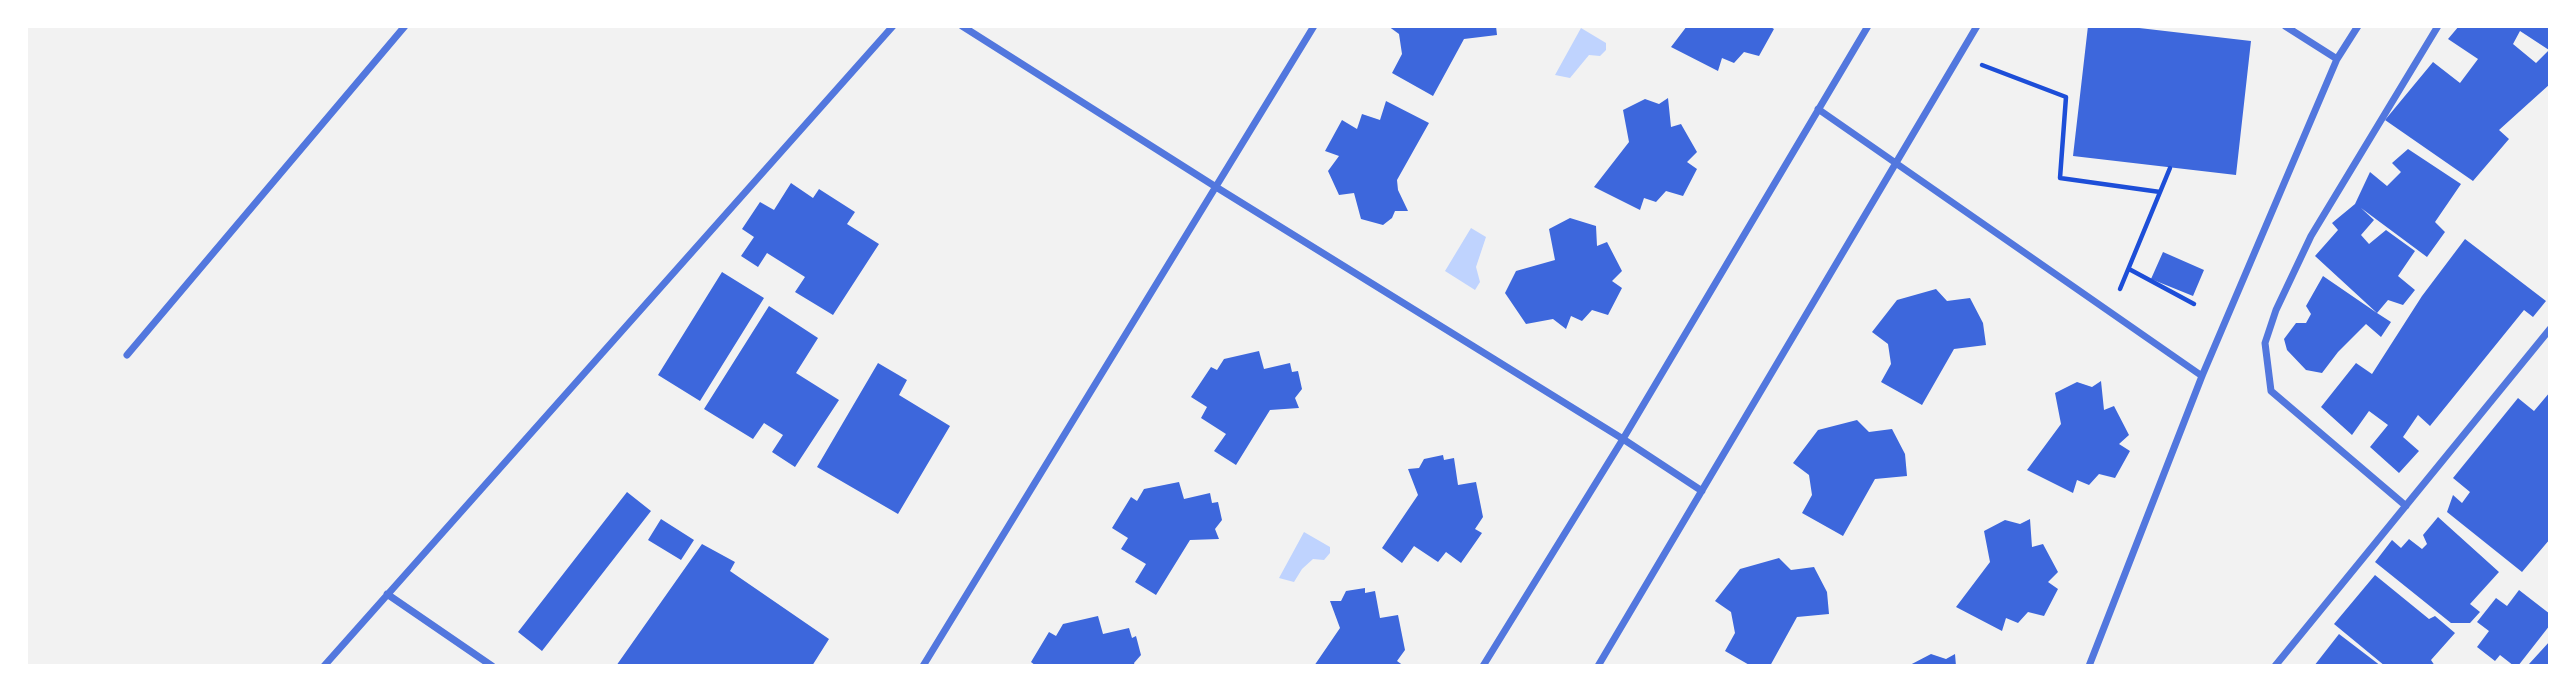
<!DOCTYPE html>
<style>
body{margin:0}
#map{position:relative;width:2576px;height:692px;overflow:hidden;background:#f2f2f2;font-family:"DM Sans",sans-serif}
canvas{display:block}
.frame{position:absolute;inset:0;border:28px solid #fff;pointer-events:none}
</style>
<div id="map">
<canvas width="2576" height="692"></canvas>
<div class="frame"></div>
</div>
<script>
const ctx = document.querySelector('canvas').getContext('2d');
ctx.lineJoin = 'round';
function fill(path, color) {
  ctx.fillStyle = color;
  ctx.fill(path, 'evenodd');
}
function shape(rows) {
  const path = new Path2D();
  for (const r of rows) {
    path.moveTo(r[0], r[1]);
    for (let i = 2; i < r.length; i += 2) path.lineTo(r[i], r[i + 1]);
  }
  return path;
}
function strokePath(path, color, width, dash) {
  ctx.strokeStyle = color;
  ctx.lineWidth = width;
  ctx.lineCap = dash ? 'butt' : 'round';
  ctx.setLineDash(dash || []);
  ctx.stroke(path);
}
const water = shape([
 [1581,28,1606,43,1606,50,1600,56,1589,55,1570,78,1555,75],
 [1471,228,1486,237,1476,267,1480,282,1475,290,1445,271],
 [1304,532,1330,547,1330,553,1324,560,1313,559,1302,569,1294,582,1279,578]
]);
const building = shape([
 [1388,26,1496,26,1497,35,1464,39,1433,96,1392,73,1402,54,1399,34],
 [1687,26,1769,26,1774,29,1759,56,1744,52,1734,63,1722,58,1718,71,1671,47],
 [2088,26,2122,26,2251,41,2236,175,2073,156],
 [2459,26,2550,26,2550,84,2499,130,2509,139,2473,181,2385,120,2433,62,2460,83,2478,59,2448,39],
 [2520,31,2549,50,2536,63,2513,44],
 [1668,98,1671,127,1681,124,1697,152,1687,162,1697,169,1683,196,1666,191,1656,202,1644,198,1640,210,1594,187,1629,142,1623,110,1645,99,1659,104],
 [1386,101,1429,123,1397,180,1398,190,1408,211,1395,211,1392,218,1383,225,1361,219,1354,193,1339,195,1328,171,1339,156,1325,151,1342,120,1357,129,1362,114,1380,120],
 [2408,149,2461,184,2435,222,2445,232,2427,257,2361,208,2374,220,2361,235,2369,244,2386,230,2415,251,2398,276,2415,290,2403,305,2388,300,2377,313,2391,322,2381,337,2366,324,2338,352,2322,373,2306,370,2287,350,2284,339,2296,323,2306,323,2311,314,2306,306,2323,276,2377,313,2315,256,2338,230,2332,223,2355,204,2370,172,2387,186,2401,172,2392,163],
 [791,183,813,198,819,189,855,212,847,224,879,244,833,315,795,292,805,277,767,253,758,267,741,256,754,237,742,229,760,202,774,210],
 [1570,218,1596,226,1597,246,1607,242,1622,271,1612,281,1622,288,1608,315,1592,310,1582,321,1571,316,1566,329,1553,319,1526,324,1505,293,1516,271,1555,260,1549,229],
 [2465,239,2546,301,2533,317,2524,310,2430,426,2418,415,2403,437,2419,451,2399,473,2370,447,2388,425,2369,411,2352,435,2321,407,2356,363,2372,374,2422,296],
 [2163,252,2204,270,2193,296,2151,279],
 [722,272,764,298,700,401,658,375],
 [1936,289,1947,301,1970,298,1983,323,1986,345,1954,349,1922,405,1881,382,1891,364,1888,344,1872,332,1897,300],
 [769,306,818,338,796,373,839,400,795,467,772,452,783,435,764,423,753,439,704,409],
 [1259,351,1264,369,1290,363,1292,372,1298,371,1302,389,1295,398,1299,408,1270,410,1236,465,1214,451,1226,434,1201,418,1207,407,1191,397,1211,367,1217,370,1224,359],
 [878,363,907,380,899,395,950,426,898,514,817,467],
 [2101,381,2104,410,2114,406,2129,435,2119,444,2130,451,2115,478,2099,474,2089,485,2077,480,2073,493,2027,470,2061,424,2055,393,2077,382,2092,387],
 [2550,392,2550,539,2522,572,2447,512,2453,495,2462,503,2470,492,2453,478,2518,398,2534,411],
 [1857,420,1869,432,1892,429,1905,454,1907,476,1875,479,1843,536,1802,513,1812,495,1809,475,1793,463,1818,430],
 [1443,455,1444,460,1454,458,1458,485,1476,482,1483,517,1475,529,1482,533,1461,563,1446,552,1438,562,1414,546,1402,563,1382,548,1418,495,1408,469,1419,468,1424,459],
 [1179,482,1184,499,1210,493,1212,503,1218,502,1222,520,1215,529,1219,539,1190,540,1156,595,1135,582,1146,564,1121,549,1128,538,1112,528,1131,497,1137,501,1144,489],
 [627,492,651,511,542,651,518,632],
 [2438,517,2499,572,2470,604,2480,612,2470,623,2451,623,2375,562,2392,540,2401,548,2409,539,2422,549,2427,544,2423,535],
 [661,519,694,540,681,560,648,540],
 [2030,519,2032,547,2043,544,2058,572,2048,582,2058,589,2044,616,2028,612,2018,623,2006,618,2002,631,1956,607,1990,562,1984,531,2005,520,2020,524],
 [702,544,735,562,730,571,829,639,812,666,616,666],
 [1779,558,1791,570,1814,567,1827,592,1829,614,1797,617,1770,666,1751,666,1725,651,1735,633,1731,612,1715,601,1740,569],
 [2375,575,2429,619,2435,616,2455,633,2431,660,2435,666,2385,666,2334,624],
 [1365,588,1365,593,1375,591,1380,618,1398,615,1405,650,1397,661,1404,666,1314,666,1340,628,1330,601,1341,601,1346,591],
 [2519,590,2550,614,2550,625,2518,666,2514,666,2500,655,2495,661,2477,647,2489,631,2477,622,2496,598,2507,606],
 [1098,616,1103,634,1129,628,1132,638,1136,636,1141,655,1134,663,1135,666,1036,666,1031,662,1049,632,1056,636,1063,624],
 [2339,634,2381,666,2314,666],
 [2550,641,2550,666,2531,666,2529,664],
 [1931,654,1946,659,1955,654,1956,666,1908,666]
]);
const path = shape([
 [1982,65,2066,97,2060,178,2160,192],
 [2129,269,2194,304],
 [2120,289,2170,168]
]);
const minor = shape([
 [962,26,1216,187,1623,439,1702,491],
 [2285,26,2337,59],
 [1818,109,2202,376],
 [127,355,405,26],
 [2406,506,2271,391,2265,343,2276,310,2311,236,2438,26],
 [387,594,492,666],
 [324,666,893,26],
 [923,666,1314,26],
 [1483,666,1623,439,1868,26],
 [1598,666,1977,26],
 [2089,666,2202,376,2337,59,2358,26],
 [2275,666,2550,329]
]);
fill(water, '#bfd3fe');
fill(building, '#3d67dc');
strokePath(path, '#1d4ed8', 4.5);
strokePath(minor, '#5277de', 7);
</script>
